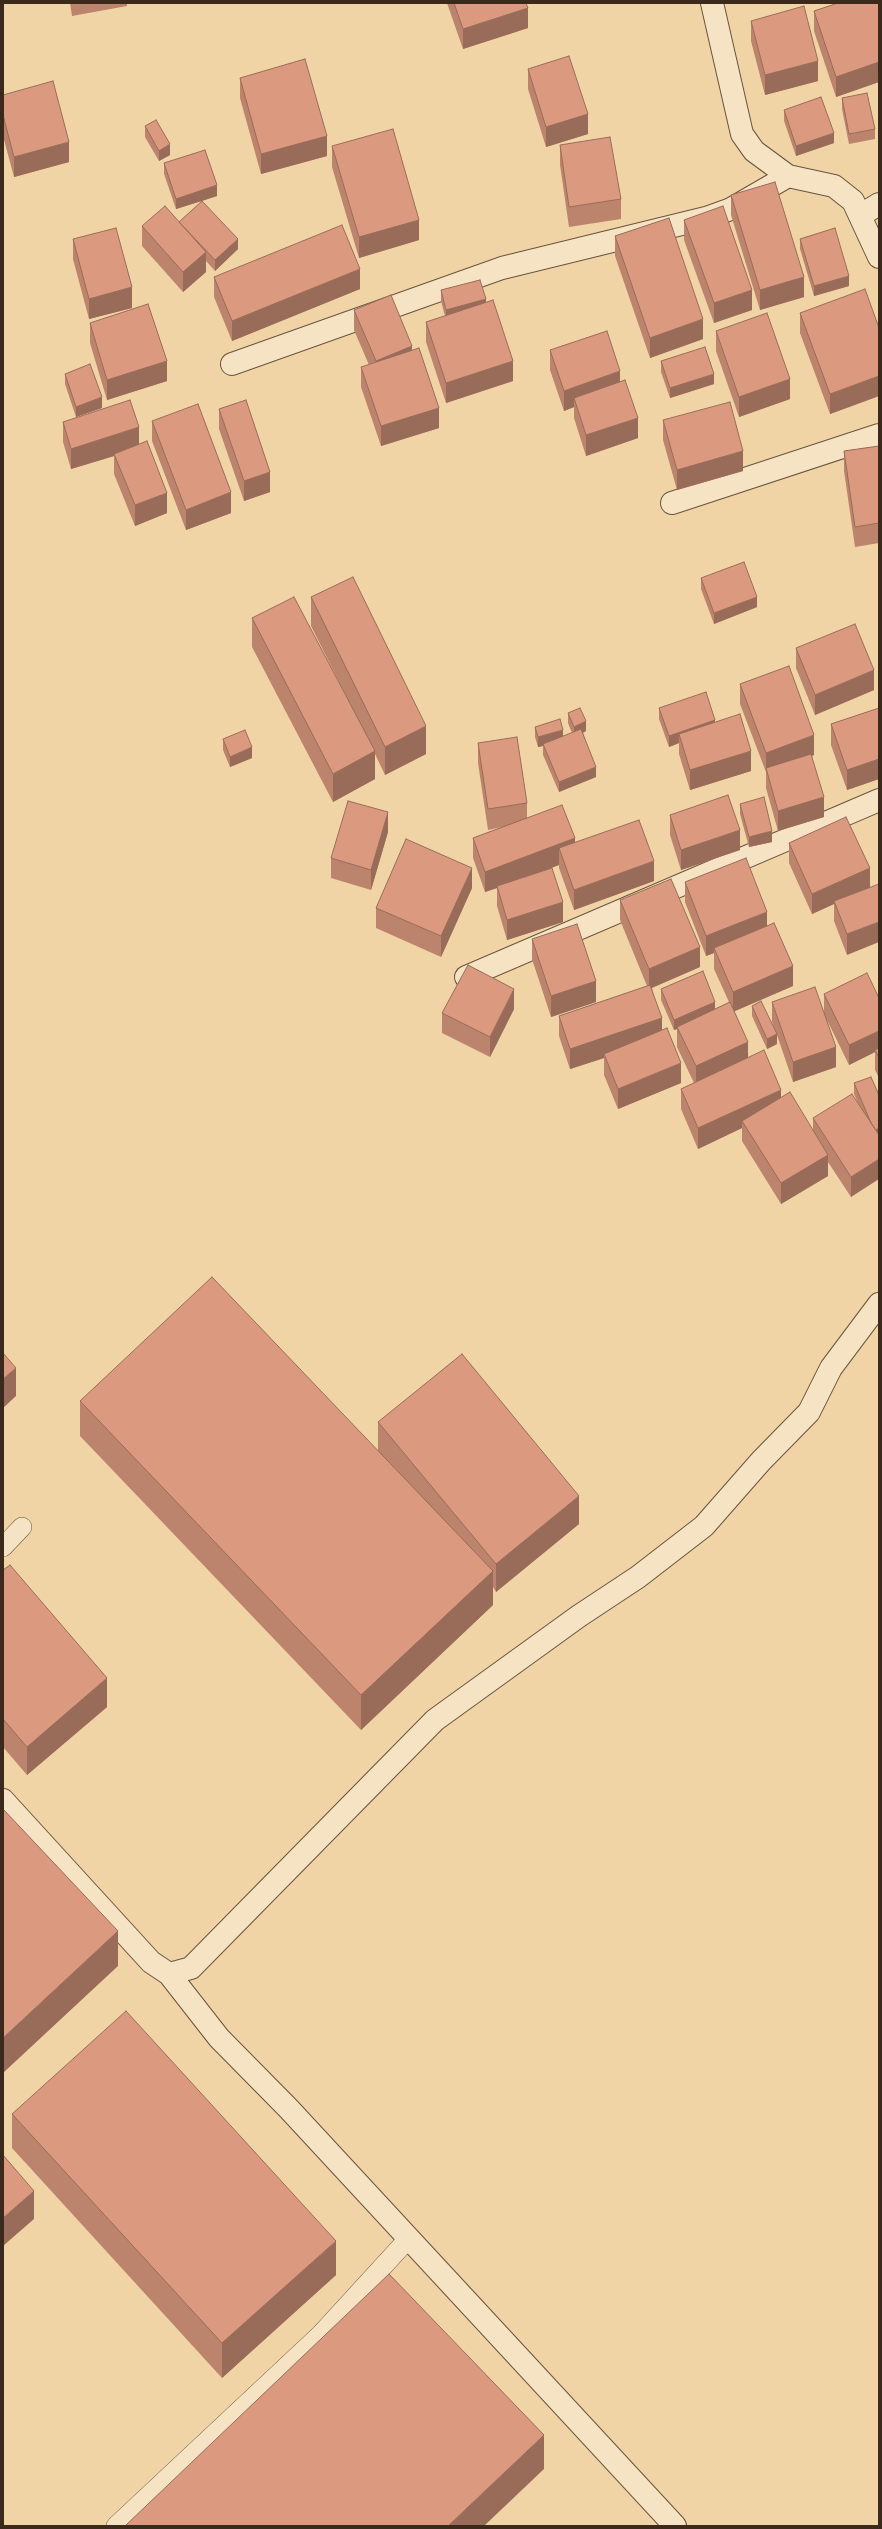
<!DOCTYPE html>
<style>
body{margin:0}
#map{position:relative;width:882px;height:2529px;overflow:hidden;background:#f1d4a5;font-family:Vollkorn,serif}
canvas{display:block}
.frame{position:absolute;inset:0;border:4px solid #3b2a1c;pointer-events:none}
</style>
<div id="map">
<canvas width="882" height="2529"></canvas>
<div class="frame"></div>
</div>
<script>
const ctx = document.querySelector('canvas').getContext('2d');
ctx.lineJoin = 'round';
function shape(rows) {
  const path = new Path2D();
  for (const r of rows) {
    path.moveTo(r[0], r[1]);
    for (let i = 2; i < r.length; i += 2) path.lineTo(r[i], r[i + 1]);
  }
  return path;
}
function strokePath(path, color, width, dash) {
  ctx.strokeStyle = color;
  ctx.lineWidth = width;
  ctx.lineCap = dash ? 'butt' : 'round';
  ctx.setLineDash(dash || []);
  ctx.stroke(path);
}
function fill(path, color) {
  ctx.fillStyle = color;
  ctx.fill(path, 'evenodd');
}
const service = shape([
 [3,1547,22,1527],
 [116,2526,321,2334,408,2239]
]);
const minor = shape([
 [712,3,742,134,754,151,788,176,834,186,853,201,879,257],
 [861,215,879,204],
 [232,364,502,268,706,218,731,209,788,176],
 [672,503,879,435],
 [466,977,879,800],
 [3,1800,151,1962,169,1974,191,1968,435,1720,579,1616,638,1577,704,1526,761,1461,809,1412,831,1368,879,1304],
 [169,1974,219,2038,289,2109,675,2526]
]);
const wall = shape([
 [70,3,127,3,127,6,72,16],
 [447,3,526,3,528,28,463,49],
 [879,3,879,82,836,97,814,31,814,11],
 [751,21,818,81,765,95,751,41],
 [528,69,588,134,546,147,528,89],
 [240,78,327,156,261,174,240,98],
 [3,95,69,162,14,177,3,136],
 [842,98,875,129,875,139,849,144,842,109],
 [784,110,834,143,796,156,784,121],
 [145,126,170,155,159,161,145,137],
 [560,145,621,199,621,219,569,227,560,165],
 [332,146,419,240,359,258,332,167],
 [164,163,217,196,202,201,238,249,215,271,206,261,206,272,183,292,142,246,142,226,179,222,202,201,176,209,164,174],
 [731,195,804,297,760,310,731,215],
 [684,220,752,310,714,323,684,240],
 [615,236,703,339,650,358,615,256],
 [73,239,132,308,89,319,73,259],
 [800,239,849,286,814,296,800,249],
 [214,277,360,289,232,341,214,297],
 [441,290,486,302,513,381,446,403,426,342,426,322,445,316,441,301],
 [354,310,412,350,439,428,381,446,361,387,361,367,369,365,354,330],
 [800,313,879,328,879,396,830,414,800,333],
 [90,323,167,381,107,400,90,343],
 [716,331,790,399,739,417,716,351],
 [550,350,620,382,638,438,586,456,574,418,574,407,564,411,550,370],
 [661,361,714,384,670,398,661,372],
 [65,374,102,408,76,417,65,384],
 [219,409,270,492,244,501,219,429],
 [663,420,743,471,677,490,663,440],
 [152,421,231,513,186,530,152,441],
 [63,422,139,444,167,513,135,526,114,474,114,456,71,469,63,442],
 [879,446,879,543,855,547,844,471,844,451],
 [701,578,757,607,714,624,701,589],
 [311,597,426,754,385,775,375,754,375,779,333,802,252,647,252,618,351,706,311,626],
 [796,648,874,690,815,715,796,668],
 [740,684,814,755,812,756,824,817,778,831,766,788,766,772,740,704],
 [659,708,715,722,751,771,690,790,679,754,679,743,669,747,659,719],
 [879,708,879,779,847,790,831,745,831,724],
 [568,713,586,731,583,733,596,777,559,792,543,755,543,746,538,747,535,737,535,727,563,736,572,733,568,723],
 [223,739,252,758,230,767,223,750],
 [478,743,527,803,527,818,654,881,574,910,559,868,559,865,534,874,563,922,507,940,497,906,497,888,485,892,473,858,473,838,502,827,488,830,478,763],
 [740,804,772,842,749,847,740,814],
 [670,815,740,850,681,870,670,835],
 [388,832,371,890,331,878,331,858],
 [789,843,870,868,847,955,834,921,834,904,812,914,789,863],
 [685,882,767,926,793,986,734,1011,748,1058,781,1097,813,1131,813,1118,858,1103,854,1094,854,1083,879,1095,851,1197,828,1162,828,1176,781,1204,742,1141,742,1128,698,1149,681,1109,681,1089,694,1083,677,1047,677,1029,674,1030,661,1000,661,989,715,1009,729,1002,714,969,714,953,706,956,685,902],
 [472,888,441,957,376,928,376,908],
 [620,900,700,967,652,988,662,1031,681,1083,618,1109,604,1075,604,1058,570,1069,559,1036,559,1016,647,986,620,920],
 [532,939,596,1002,551,1017,532,959],
 [824,994,879,998,879,1078,875,1070,875,1052,849,1065,827,1020,836,1067,793,1082,777,1035,777,1044,767,1049,752,1016,752,1006,775,1030,772,1022,772,1002,824,1011],
 [514,1009,490,1057,442,1033,442,1013],
 [80,1401,383,1456,378,1451,378,1422,579,1524,496,1592,493,1587,493,1605,361,1730,80,1436],
 [3,1570,107,1707,27,1775,3,1747],
 [12,2114,336,2275,222,2378,12,2148]
]);
const shadedWall = shape([
 [528,8,528,28,463,49,463,29],
 [818,61,818,81,765,95,765,75],
 [879,62,879,82,836,97,836,77],
 [588,114,588,134,546,147,546,127],
 [834,133,834,143,796,156,796,146],
 [327,136,327,156,261,174,261,154],
 [69,142,69,162,14,177,14,157],
 [170,144,170,155,159,161,159,151],
 [217,185,217,196,176,209,176,199],
 [419,220,419,240,359,258,359,237],
 [238,239,238,249,215,271,215,260],
 [206,252,206,272,183,292,183,272],
 [360,269,360,289,232,341,232,321],
 [849,276,849,286,814,296,814,286],
 [804,277,804,297,760,310,760,290],
 [132,287,132,308,89,319,89,299],
 [752,290,752,310,714,323,714,303],
 [486,299,486,310,446,321,446,310],
 [703,319,703,339,650,358,650,338],
 [412,346,412,366,376,381,376,361],
 [167,361,167,381,107,400,107,380],
 [513,361,513,381,446,403,446,383],
 [620,371,620,391,574,398,574,407,564,411,564,391],
 [714,374,714,384,670,398,670,388],
 [879,376,879,396,830,414,830,394],
 [790,379,790,399,739,417,739,397],
 [102,397,102,408,76,417,76,407],
 [439,408,439,428,381,446,381,426],
 [638,418,638,438,586,456,586,435],
 [139,427,139,448,114,454,114,456,71,469,71,449],
 [743,451,743,471,677,490,677,470],
 [270,472,270,492,244,501,244,481],
 [231,492,231,513,186,530,186,510],
 [167,493,167,513,135,526,135,505],
 [757,597,757,607,714,624,714,613],
 [874,670,874,690,815,715,815,695],
 [715,720,715,730,679,734,679,743,669,747,669,736],
 [586,721,586,731,574,737,574,727],
 [426,726,426,754,385,775,385,747],
 [563,730,563,740,543,744,543,746,538,747,538,737],
 [814,735,814,755,767,773,766,769,766,753],
 [252,747,252,758,230,767,230,757],
 [375,751,375,779,333,802,333,774],
 [751,751,751,771,690,790,690,770],
 [879,759,879,779,847,790,847,770],
 [596,767,596,777,559,792,559,782],
 [824,797,824,817,778,831,778,811],
 [388,812,388,832,371,890,371,870],
 [740,830,740,850,681,870,681,850],
 [772,831,772,842,749,847,749,837],
 [575,838,575,859,559,848,559,865,497,888,497,886,497,888,485,892,485,872],
 [654,861,654,881,574,910,574,890],
 [472,868,472,888,441,957,441,936],
 [870,868,870,888,834,901,834,904,812,914,812,894],
 [563,902,563,922,507,940,507,920],
 [767,912,767,932,714,948,714,953,706,956,706,936],
 [879,922,879,942,847,955,847,934],
 [700,947,700,967,649,989,649,969],
 [793,966,793,986,733,1012,733,992],
 [596,981,596,1002,551,1017,551,996],
 [514,989,514,1009,490,1057,490,1037],
 [715,1002,715,1012,677,1027,677,1029,674,1030,674,1020],
 [662,1018,662,1038,604,1054,604,1058,570,1069,570,1049],
 [879,1031,879,1051,875,1050,875,1052,849,1065,849,1045],
 [777,1034,777,1044,767,1049,767,1039],
 [748,1042,748,1062,696,1087,696,1066],
 [836,1047,836,1067,793,1082,793,1062],
 [681,1063,681,1083,618,1109,618,1089],
 [781,1090,781,1110,742,1121,742,1128,698,1149,698,1128],
 [879,1128,879,1139,874,1130],
 [828,1155,828,1176,781,1204,781,1183],
 [879,1159,879,1179,851,1197,851,1177],
 [16,1368,16,1396,3,1408,3,1379],
 [579,1496,579,1524,496,1592,496,1564],
 [493,1571,493,1605,361,1730,361,1695],
 [107,1678,107,1707,27,1775,27,1747],
 [118,1931,118,1966,3,2073,3,2038],
 [34,2191,34,2219,3,2246,3,2218],
 [336,2241,336,2275,222,2378,222,2343],
 [544,2435,544,2469,484,2526,448,2526]
]);
const building = shape([
 [454,3,526,3,528,8,463,29,454,3],
 [838,3,879,3,879,62,836,77,814,11,838,3],
 [804,6,818,61,765,75,751,21,804,6],
 [569,56,588,114,546,127,528,69,569,56],
 [305,59,327,136,261,154,240,78,305,59],
 [53,81,69,142,14,157,3,115,3,95,53,81],
 [867,93,875,129,849,134,842,98,867,93],
 [821,97,834,133,796,146,784,110,821,97],
 [156,120,170,144,159,151,145,126,156,120],
 [393,129,419,220,359,237,332,146,393,129],
 [610,137,621,199,569,207,560,145,610,137],
 [205,150,217,185,176,199,164,163,205,150],
 [775,182,804,277,760,290,731,195,775,182],
 [202,201,238,239,215,260,179,222,202,201],
 [165,206,206,252,183,272,142,226,165,206],
 [723,206,752,290,714,303,684,220,723,206],
 [669,218,703,319,650,338,615,236,669,218],
 [342,225,360,269,232,321,214,277,342,225],
 [116,228,132,287,89,299,73,239,116,228],
 [835,228,849,276,814,286,800,239,835,228],
 [480,280,486,299,446,310,441,290,480,280],
 [865,289,879,328,879,376,830,394,800,313,865,289],
 [391,295,412,346,376,361,354,310,391,295],
 [493,300,513,361,446,383,426,322,493,300],
 [148,304,167,361,107,380,90,323,148,304],
 [767,313,790,379,739,397,716,331,767,313],
 [607,331,620,371,564,391,550,350,607,331],
 [705,347,714,374,670,388,661,361,705,347],
 [419,348,439,408,381,426,361,367,419,348],
 [90,364,102,397,76,407,65,374,90,364],
 [625,380,638,418,586,435,574,398,625,380],
 [130,400,139,427,71,449,63,422,130,400],
 [246,400,270,472,244,481,219,409,246,400],
 [730,402,743,451,677,470,663,420,730,402],
 [198,404,231,492,186,510,152,421,198,404],
 [147,441,167,493,135,505,114,454,147,441],
 [879,446,879,523,855,527,844,451,879,446],
 [744,562,757,597,714,613,701,578,744,562],
 [353,577,426,726,385,747,311,597,353,577],
 [294,597,375,751,333,774,252,618,294,597],
 [855,624,874,670,815,695,796,648,855,624],
 [789,666,814,735,766,753,740,684,789,666],
 [706,692,715,720,669,736,659,708,706,692],
 [580,708,586,721,574,727,568,713,580,708],
 [879,708,879,759,847,770,831,724,879,708],
 [740,714,751,751,690,770,679,734,740,714],
 [560,719,563,730,538,737,535,727,560,719],
 [581,729,596,767,559,782,543,744,581,729],
 [245,730,252,747,230,757,223,739,245,730],
 [517,737,527,803,488,809,478,743,517,737],
 [811,754,824,797,778,811,766,768,811,754],
 [728,795,740,830,681,850,670,815,728,795],
 [764,797,772,831,749,837,740,804,764,797],
 [348,801,388,812,371,870,331,858,348,801],
 [562,805,575,838,485,872,473,838,562,805],
 [846,817,870,868,812,894,789,843,846,817],
 [639,820,654,861,574,890,559,848,639,820],
 [406,839,472,868,441,936,376,908,406,839],
 [746,858,767,912,706,936,685,882,746,858],
 [552,868,563,902,507,920,497,886,552,868],
 [671,879,700,947,649,969,620,900,671,879],
 [879,884,879,922,847,934,834,901,879,884],
 [774,923,793,966,733,992,714,948,774,923],
 [577,924,596,981,551,996,532,939,577,924],
 [468,965,514,989,490,1037,442,1013,468,965],
 [703,971,715,1002,674,1020,661,989,703,971],
 [867,973,879,998,879,1031,849,1045,824,994,867,973],
 [650,985,662,1018,570,1049,559,1016,650,985],
 [815,987,836,1047,793,1062,772,1002,815,987],
 [761,1001,777,1034,767,1039,752,1006,761,1001],
 [730,1002,748,1042,696,1066,677,1027,730,1002],
 [667,1028,681,1063,618,1089,604,1054,667,1028],
 [879,1048,879,1057,875,1050,879,1048],
 [764,1050,781,1090,698,1128,681,1089,764,1050],
 [871,1077,879,1095,879,1128,876,1130,871,1123,854,1083,871,1077],
 [790,1092,828,1155,781,1183,742,1121,790,1092],
 [852,1094,879,1135,879,1159,851,1177,813,1118,852,1094],
 [212,1277,493,1571,361,1695,80,1401,212,1277],
 [3,1353,16,1368,3,1379,3,1353],
 [462,1354,579,1496,496,1564,378,1422,462,1354],
 [10,1565,107,1678,27,1747,3,1719,3,1570,10,1565],
 [3,1809,118,1931,3,2038,3,1809],
 [126,2011,336,2241,222,2343,12,2114,126,2011],
 [3,2155,34,2191,3,2218,3,2155],
 [389,2274,544,2435,448,2526,125,2526,389,2274]
]);
strokePath(service, '#68543e', 20);
strokePath(minor, '#68543e', 24);
strokePath(service, '#f6e3c4', 19);
strokePath(minor, '#f6e3c4', 22);
fill(wall, '#bc846d');
fill(shadedWall, '#996c59');
fill(building, '#db9a7f');
strokePath(building, '#996c59', 1);
</script>
